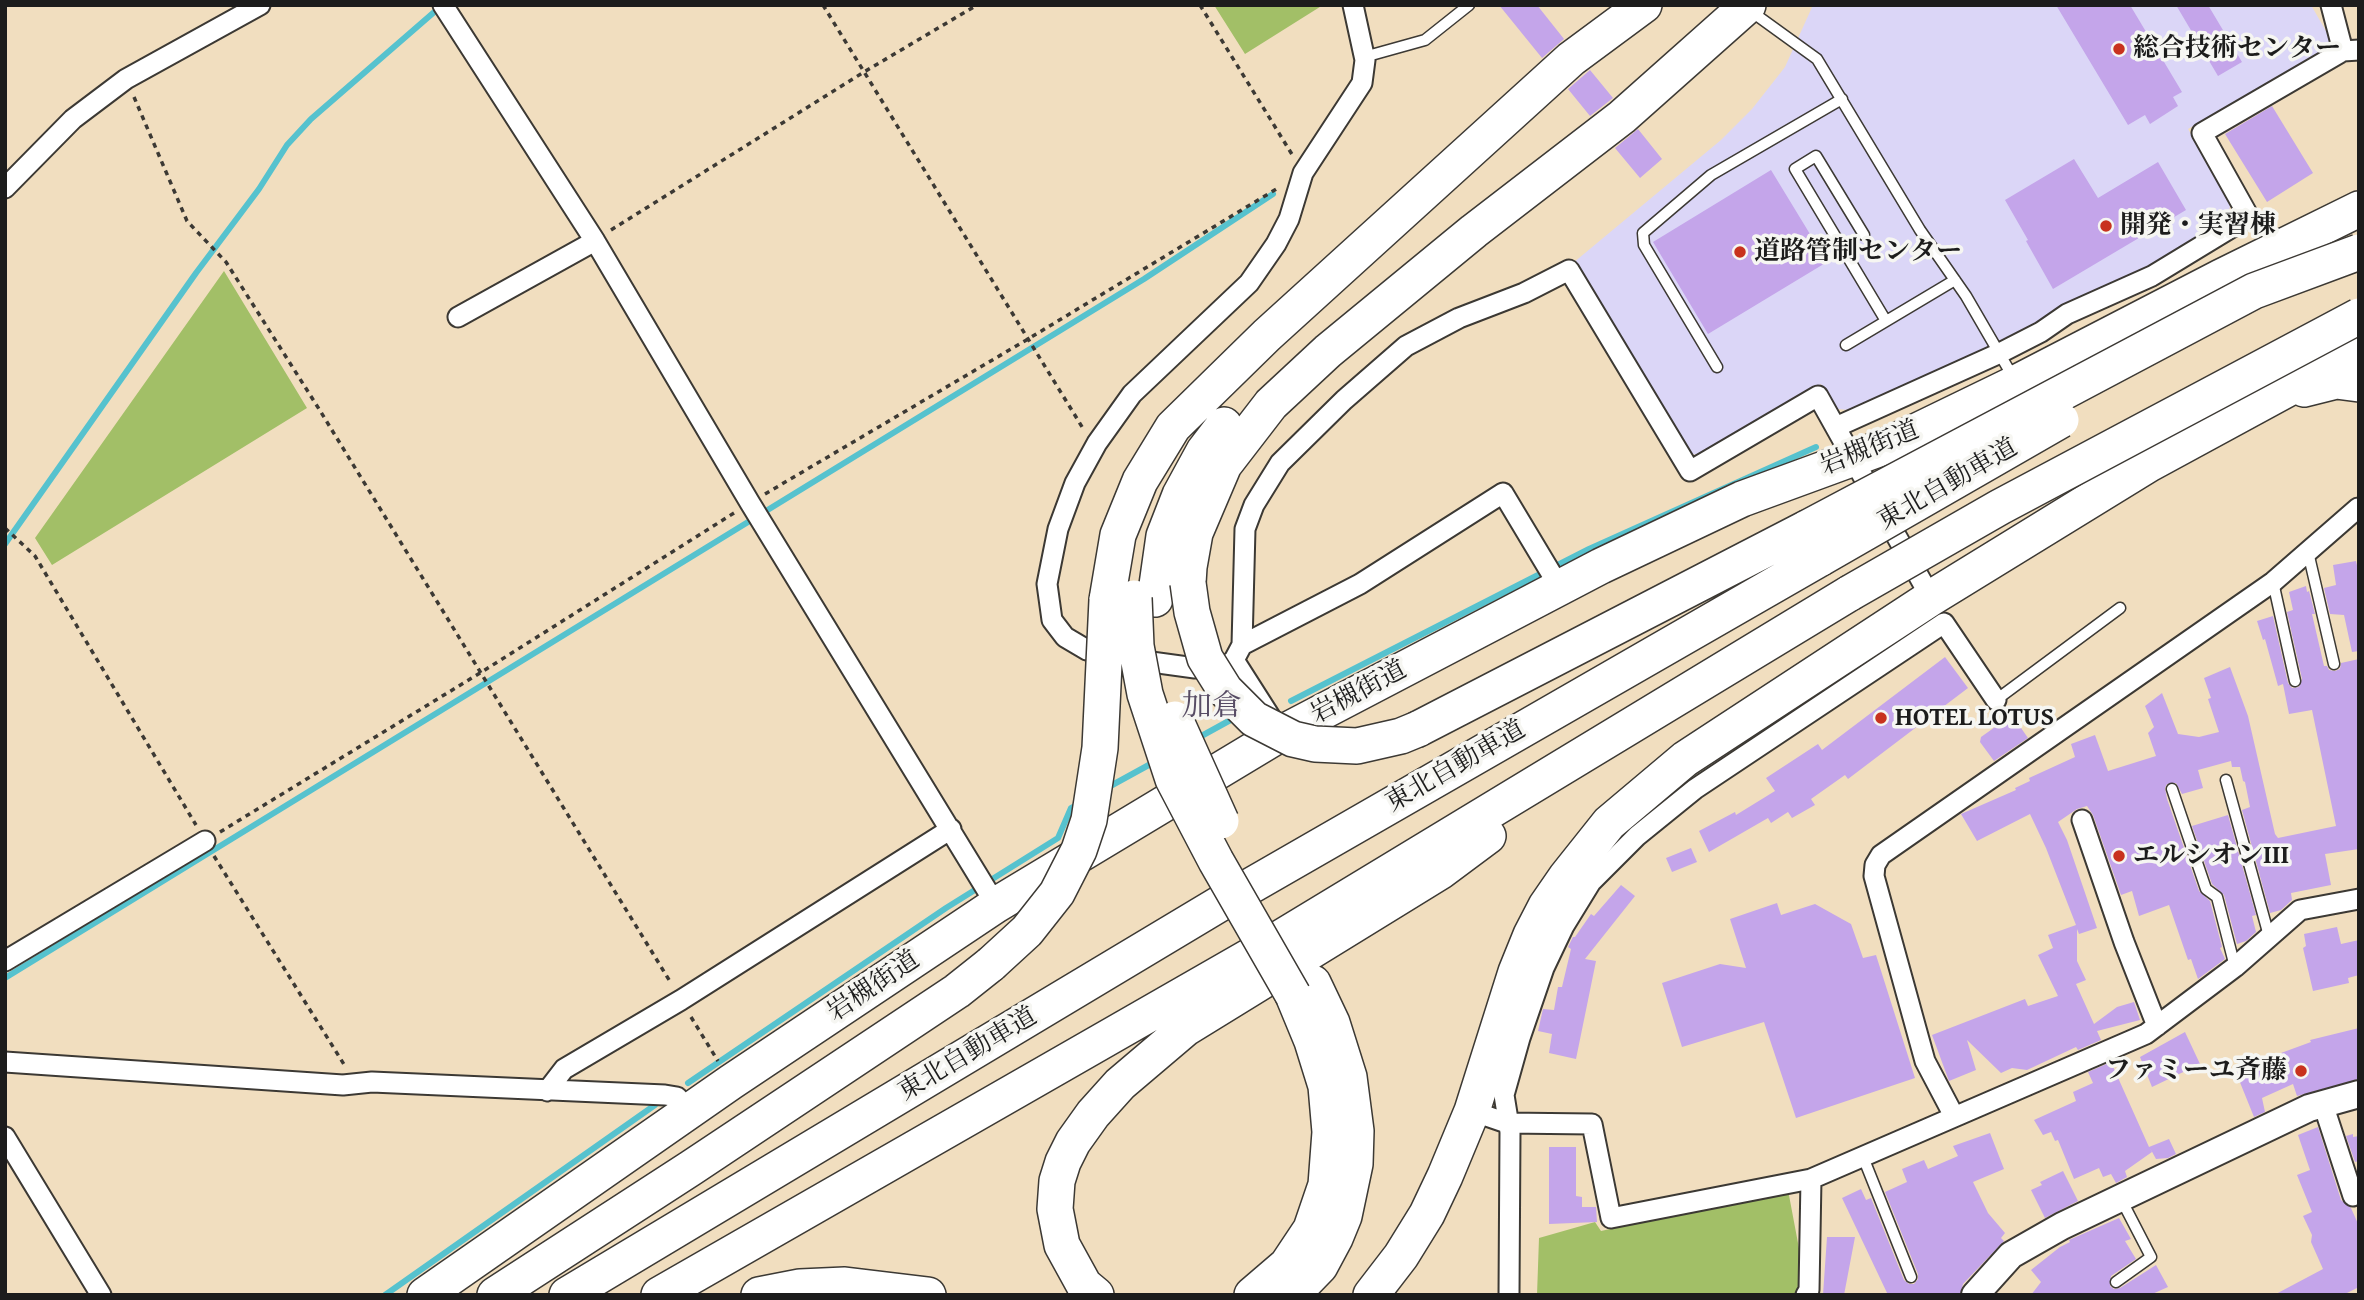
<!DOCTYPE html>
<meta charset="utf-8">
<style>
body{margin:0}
#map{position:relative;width:2364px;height:1300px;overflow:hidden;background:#f1debf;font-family:"Gentium Book Plus",serif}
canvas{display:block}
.frame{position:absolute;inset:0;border:7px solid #1c1c1c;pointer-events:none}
</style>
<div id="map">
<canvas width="2364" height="1300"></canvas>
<div class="frame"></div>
</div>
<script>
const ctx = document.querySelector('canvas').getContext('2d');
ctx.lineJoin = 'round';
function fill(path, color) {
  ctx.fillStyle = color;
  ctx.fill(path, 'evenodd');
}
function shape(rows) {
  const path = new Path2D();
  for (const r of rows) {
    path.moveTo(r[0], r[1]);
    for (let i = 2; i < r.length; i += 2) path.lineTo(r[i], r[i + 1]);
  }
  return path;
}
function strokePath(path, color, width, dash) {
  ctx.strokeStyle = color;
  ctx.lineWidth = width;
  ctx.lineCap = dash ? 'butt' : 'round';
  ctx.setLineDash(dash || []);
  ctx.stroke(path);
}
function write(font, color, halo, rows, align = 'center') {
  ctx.font = font + ' "Gentium Book Plus","Noto Serif JP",serif';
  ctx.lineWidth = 7;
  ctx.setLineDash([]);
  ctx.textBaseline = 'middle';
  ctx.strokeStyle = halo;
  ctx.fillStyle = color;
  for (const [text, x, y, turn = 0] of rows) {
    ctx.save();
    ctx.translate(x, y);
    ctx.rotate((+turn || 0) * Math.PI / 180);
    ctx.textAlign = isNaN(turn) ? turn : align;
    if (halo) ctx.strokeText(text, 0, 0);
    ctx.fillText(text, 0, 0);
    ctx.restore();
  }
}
const built = shape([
 [1813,5,2311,5,2334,45,2188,129,2231,202,2226,224,2147,267,2061,306,2030,329,1849,410,1837,409,1821,384,1703,455,1690,454,1573,263,1721,140,1752,109,1785,67]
]);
const green = shape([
 [1214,5,1323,5,1245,54],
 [224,271,307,408,52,565,35,538],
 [1788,1190,1801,1259,1797,1295,1537,1295,1539,1238,1595,1222,1601,1231]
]);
const stream = shape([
 [5,544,196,273,259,189,287,145,311,119,440,7],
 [1291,701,1589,549,1816,447],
 [1196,739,1236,717],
 [1105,789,1156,761],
 [5,978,1144,279,1273,194],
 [688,1083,946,908,1058,838,1071,808,1080,803],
 [385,1295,655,1105]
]);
const building = shape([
 [1499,5,1537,5,1564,39,1542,58],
 [2056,5,2130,5,2182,92,2173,97,2178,106,2150,124,2145,115,2128,125],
 [2176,5,2208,5,2242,62,2218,76],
 [1590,70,1613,98,1590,116,1568,89],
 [2272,106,2313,173,2267,202,2225,134],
 [1638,129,1662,159,1640,178,1615,148],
 [2074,159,2098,198,2158,162,2186,210,2053,289,2026,241,2028,240,2005,200],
 [1771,170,1827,262,1708,334,1653,242],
 [2356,561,2359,574,2359,651,2352,652,2344,615,2330,614,2324,588,2336,585,2333,565],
 [2306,586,2307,592,2309,591,2315,614,2312,614,2324,666,2327,666,2329,670,2335,671,2340,669,2341,663,2359,659,2359,849,2325,854,2331,885,2291,893,2292,900,2281,910,2270,913,2242,810,2250,807,2245,782,2243,781,2240,767,2232,767,2231,761,2198,770,2203,788,2182,794,2176,783,2167,784,2165,788,2167,799,2199,891,2210,901,2222,947,2220,948,2225,959,2198,979,2191,959,2188,960,2169,905,2139,916,2132,891,2121,895,2093,815,2087,806,2077,809,2058,822,2067,840,2097,928,2079,934,2077,929,2077,961,2086,980,2076,984,2094,1024,2117,1007,2134,1002,2140,1020,2097,1031,2101,1040,2078,1050,2076,1047,2027,1070,2012,1068,2001,1073,1967,1040,1976,1070,1949,1081,1932,1035,2025,999,2028,1006,2058,996,2038,955,2053,948,2048,935,2076,925,2046,848,2030,814,1977,841,1961,814,2016,790,2015,788,2030,781,2029,778,2075,757,2071,744,2095,735,2108,771,2156,756,2148,733,2154,727,2145,706,2162,693,2178,734,2199,737,2219,732,2208,699,2211,698,2204,678,2230,667,2248,716,2275,834,2278,838,2336,826,2312,710,2289,714,2283,684,2278,686,2265,639,2263,640,2257,621,2273,616,2288,683,2292,688,2299,687,2302,679,2287,612,2293,610,2289,592],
 [1945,657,1968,688,1848,779,1845,775,1811,799,1815,805,1792,818,1788,812,1771,823,1768,818,1709,852,1699,831,1735,812,1736,815,1775,791,1766,778,1818,744,1822,750],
 [2012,715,2028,738,1994,761,1980,742,1981,737],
 [2228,815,2256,915,2252,916,2256,932,2246,941,2237,944,2224,895,2212,884,2192,826],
 [1691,848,1697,862,1672,872,1666,858],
 [1621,885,1635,896,1585,959,1596,961,1576,1059,1549,1053,1552,1034,1538,1031,1543,1009,1554,1010,1558,987,1562,987,1571,949,1568,947,1573,937,1575,937,1591,914,1594,916],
 [1777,903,1781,915,1815,904,1851,924,1863,958,1876,955,1915,1078,1796,1118,1764,1022,1682,1047,1662,983,1720,964,1746,968,1730,919],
 [2337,927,2341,944,2359,940,2359,975,2348,978,2349,983,2313,991,2303,948,2306,946,2304,934],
 [2359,1028,2359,1079,2297,1096,2293,1084,2262,1098,2265,1112,2254,1117,2237,1075,2237,1070,2251,1064,2253,1069,2284,1059,2281,1053,2311,1042,2310,1040],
 [2185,1032,2200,1064,2152,1087,2140,1057],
 [2111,1062,2149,1147,2169,1139,2176,1154,2168,1158,2156,1159,2150,1148,2152,1152,2125,1171,2127,1177,2116,1183,2111,1174,2103,1177,2099,1168,2074,1179,2058,1140,2055,1141,2051,1132,2043,1135,2034,1120,2076,1101,2073,1092,2093,1083,2088,1072],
 [2318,1127,2341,1200,2351,1208,2359,1226,2359,1287,2343,1295,2274,1295,2323,1269,2311,1242,2312,1235,2303,1216,2312,1212,2297,1175,2310,1170,2298,1135],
 [1990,1133,2004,1169,1973,1182,1988,1213,2005,1233,2001,1238,2004,1241,1963,1284,1960,1295,1888,1295,1842,1198,1861,1189,1866,1200,1871,1198,1904,1280,1909,1284,1914,1284,1918,1279,1918,1274,1885,1192,1907,1182,1902,1169,1924,1160,1928,1169,1958,1156,1953,1146],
 [2353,1134,2353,1137,2359,1136,2359,1161,2355,1162,2346,1136],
 [1549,1147,1576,1147,1576,1196,1582,1197,1582,1207,1596,1207,1597,1222,1549,1224],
 [2063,1171,2078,1201,2045,1218,2031,1190,2042,1185,2040,1182],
 [2119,1218,2131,1239,2125,1241,2136,1259,2111,1276,2110,1286,2114,1289,2120,1288,2156,1265,2168,1287,2150,1295,2031,1295,2041,1282,2031,1270,2060,1247,2070,1242,2069,1240],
 [1827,1237,1855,1237,1844,1295,1823,1295]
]);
const path = shape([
 [823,5,1084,430],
 [1200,5,1293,156],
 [134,97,187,221,226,262,319,409,671,983],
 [611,230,864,72,977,5],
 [765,494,1028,339,1278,188],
 [5,528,35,556,196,825],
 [220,832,480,673,734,513],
 [214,856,345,1066],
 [691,1017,718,1061]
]);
const lane = shape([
 [1752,12,1817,59,1920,230,1966,296,2013,377],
 [1364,57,1425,40,1469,5],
 [1864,235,1816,156,1795,169,1886,321],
 [1846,345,1955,280],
 [1717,367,1644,245,1643,233,1711,175,1842,99],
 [2308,552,2334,664],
 [2273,582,2295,681],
 [1996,700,2120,608],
 [2226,780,2269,936],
 [2172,789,2206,889,2217,897,2235,967],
 [1863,1157,1911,1277],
 [2116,1282,2151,1257,2121,1199]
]);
const street = shape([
 [443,5,595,241,750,503,996,905],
 [1353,5,1365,60,1362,83,1303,173,1289,219,1276,244,1249,283,1132,394,1097,443,1075,483,1058,529,1047,584,1052,620,1065,637,1087,650,1122,658,1195,668,1225,667,1234,660,1242,645,1245,529,1254,505,1280,463,1344,400,1406,346,1459,318,1524,293,1569,270,1690,471,1818,396,1931,598],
 [2331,5,2343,51],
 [5,188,73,119,126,79,260,5],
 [458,317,595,241],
 [1836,427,2000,353,2041,332,2067,314,2152,276,2249,217,2202,133,2343,51,2359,50],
 [1242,645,1360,584,1503,493,1560,588],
 [1234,660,1271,718],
 [2082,820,2124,942,2157,1026],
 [5,961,205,841],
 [5,1062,343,1085,372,1082,665,1095,677,1097,690,1112],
 [547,1091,564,1069,681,1000,951,829],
 [2323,1104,2353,1196],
 [1472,1111,1507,1123,1592,1124,1611,1218,1811,1179,2146,1034,2235,967,2300,910,2359,899],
 [1954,1116,1925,1061,1874,876,1875,865,1881,855,2273,582,2358,508],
 [5,1137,101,1295],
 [1509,1295,1510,1132,1504,1095,1520,1038,1544,968,1564,926,1591,882,1637,836,1695,789,1944,623,1996,700],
 [1806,1295,1809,1290,1811,1179]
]);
const secondary = shape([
 [1975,1295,2011,1255,2062,1226,2309,1108,2359,1094]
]);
const highway = shape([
 [2304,389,2336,381,2359,384],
 [1188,583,1189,567,1195,533,1224,465,1271,404,1328,351,1474,231,1622,117,1748,5],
 [1155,599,1164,536,1180,495,1204,451,1224,425],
 [1107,600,1118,535,1140,481,1173,427,1267,335,1571,59,1644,5],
 [1418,729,1807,528],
 [425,1295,731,1082,996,905,1280,734,1601,566,1742,499,1884,447,2016,383,2221,277,2359,209],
 [495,1295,691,1168,957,991,991,964],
 [567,1295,1221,903,1821,558],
 [659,1295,1254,954,1850,593],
 [759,1295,800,1287,845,1285,928,1295],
 [1096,1295,1084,1285,1062,1245,1055,1209,1057,1181,1063,1162,1073,1142,1093,1114,1120,1084,1186,1028,1441,871,1488,836],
 [1252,1295,1287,1265,1311,1229,1326,1185,1330,1132,1326,1086,1312,1041,1293,995],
 [1292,1295,1320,1266,1335,1238,1344,1216,1355,1164,1356,1131,1349,1077,1332,1023,1313,983],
 [1371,1295,1401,1256,1427,1214,1445,1176,1472,1111,1516,972,1531,935,1546,906,1566,877,1609,823,1685,759,1931,598,2149,464,2359,350]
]);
const highwayBridge = shape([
 [1807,528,2254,291,2359,252],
 [1821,558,2061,420],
 [1188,583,1192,612,1205,658,1225,690,1254,719,1293,739,1315,744,1357,746,1401,736,1418,729],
 [1850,593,2000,507,2359,316],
 [1134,598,1136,646,1145,694,1173,779,1216,861,1293,995],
 [1175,719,1221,821],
 [991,964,1027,931,1057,893,1079,850,1089,820,1100,748,1107,600]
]);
const markers = [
 [2119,49,7,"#c8321e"],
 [2106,226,7,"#c8321e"],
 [1740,252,7,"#c8321e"],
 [1881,718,7,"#c8321e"],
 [2119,856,7,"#c8321e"],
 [2301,1071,7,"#c8321e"]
];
const poiNames = [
 ["総合技術センター",2133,49],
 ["開発・実習棟",2120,226],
 ["道路管制センター",1754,252],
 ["HOTEL LOTUS",1895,718],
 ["エルシオンⅢ",2133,856],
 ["ファミーユ斉藤",2287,1071,"right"]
];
const streetNames = [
 ["岩槻街道",1870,449,-22],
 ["東北自動車道",1948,485,-30],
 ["岩槻街道",1359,693,-28],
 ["東北自動車道",1456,767,-30],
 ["岩槻街道",874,987,-34],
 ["東北自動車道",968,1055,-31]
];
const quarterNames = [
 ["加倉",1212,707]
];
fill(built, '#dbd6f7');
fill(green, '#a2bf67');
strokePath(stream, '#56c2ce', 6);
fill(building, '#c4a5ea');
strokePath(lane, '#3c3934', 13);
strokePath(street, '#3c3934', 23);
strokePath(secondary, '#3c3934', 30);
strokePath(highway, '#3c3934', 38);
strokePath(path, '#3c3934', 3.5, [5, 5]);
strokePath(lane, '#fff', 10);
strokePath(street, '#fff', 19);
strokePath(secondary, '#fff', 26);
strokePath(highway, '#fff', 35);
strokePath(highwayBridge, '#3c3934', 38, []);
strokePath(highwayBridge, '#fff', 35);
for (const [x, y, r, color] of markers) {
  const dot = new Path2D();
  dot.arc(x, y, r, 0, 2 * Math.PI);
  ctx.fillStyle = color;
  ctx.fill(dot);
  strokePath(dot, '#f6f6f2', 2.5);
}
write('bold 26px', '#1c1c1c', '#f6f6f2', poiNames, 'left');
write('26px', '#1c1c1c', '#f6f6f2', streetNames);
write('30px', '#574c64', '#f6f6f2', quarterNames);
</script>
